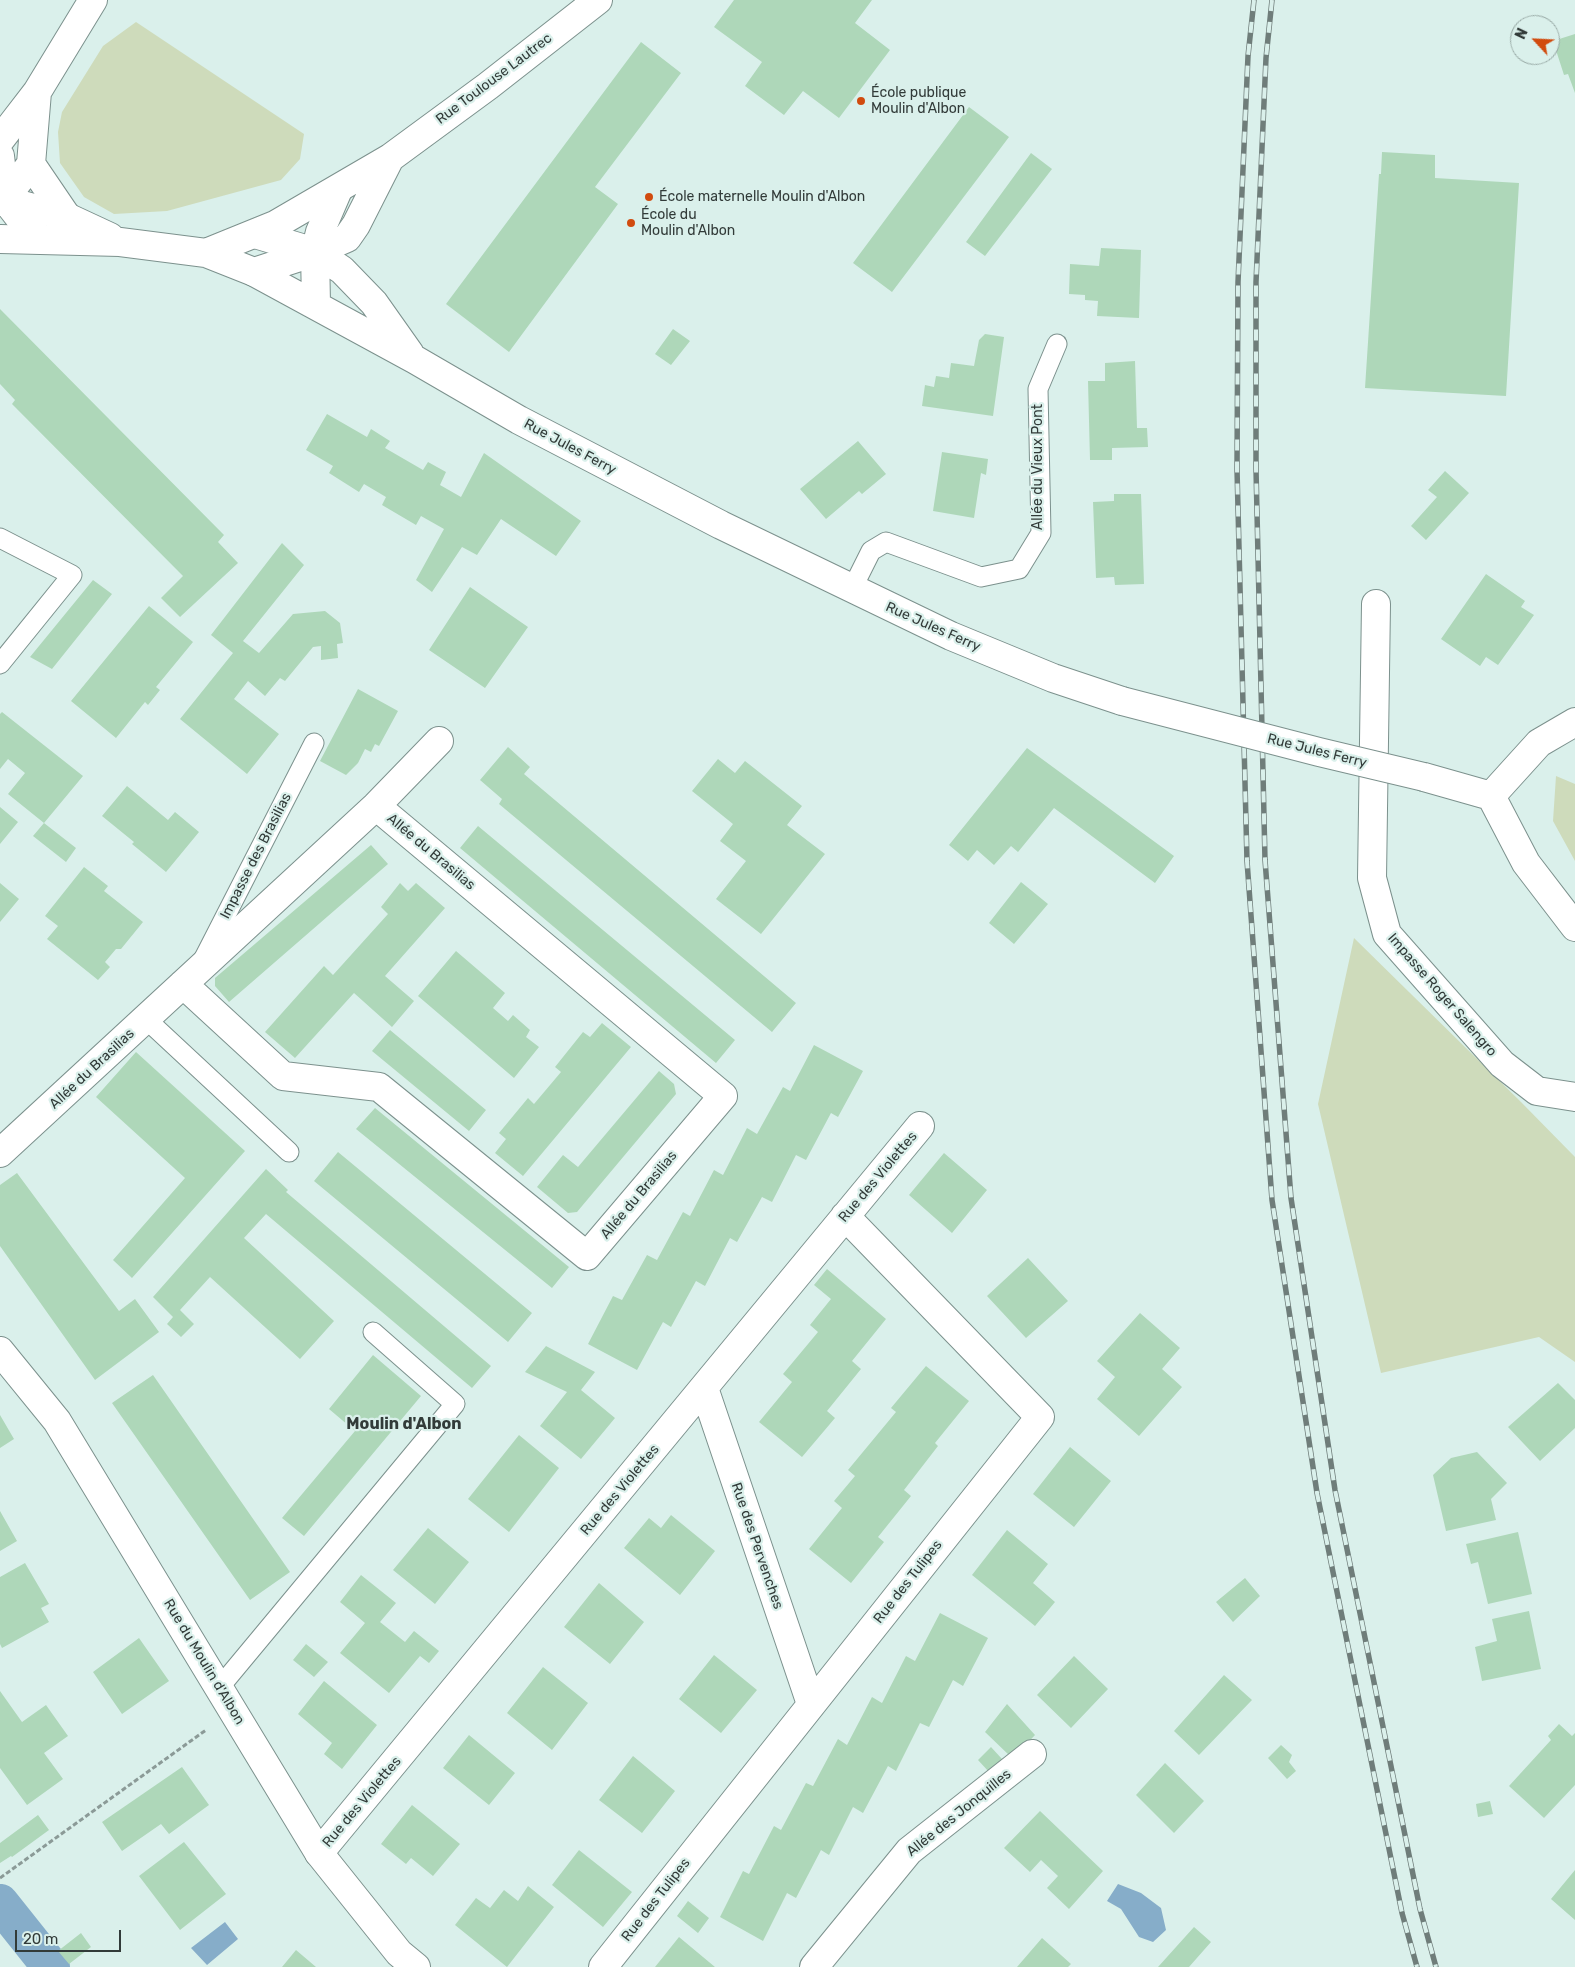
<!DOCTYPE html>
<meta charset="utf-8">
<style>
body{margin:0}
#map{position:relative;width:1575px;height:1967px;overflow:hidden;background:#daf0eb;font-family:Rubik,sans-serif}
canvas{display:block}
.north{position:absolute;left:1510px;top:15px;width:50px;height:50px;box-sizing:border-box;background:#daf0eb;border:1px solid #97a8a4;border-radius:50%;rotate:295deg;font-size:14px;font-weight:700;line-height:20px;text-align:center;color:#323b39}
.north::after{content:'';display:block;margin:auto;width:18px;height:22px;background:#d14b0e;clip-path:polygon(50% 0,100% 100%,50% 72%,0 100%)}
.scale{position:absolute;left:15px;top:1930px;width:106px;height:22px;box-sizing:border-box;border:2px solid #323b39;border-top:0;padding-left:6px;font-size:15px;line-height:18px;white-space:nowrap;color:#323b39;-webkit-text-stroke:4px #daf0eb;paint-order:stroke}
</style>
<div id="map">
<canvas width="1575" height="1967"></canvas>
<div class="north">N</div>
<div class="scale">20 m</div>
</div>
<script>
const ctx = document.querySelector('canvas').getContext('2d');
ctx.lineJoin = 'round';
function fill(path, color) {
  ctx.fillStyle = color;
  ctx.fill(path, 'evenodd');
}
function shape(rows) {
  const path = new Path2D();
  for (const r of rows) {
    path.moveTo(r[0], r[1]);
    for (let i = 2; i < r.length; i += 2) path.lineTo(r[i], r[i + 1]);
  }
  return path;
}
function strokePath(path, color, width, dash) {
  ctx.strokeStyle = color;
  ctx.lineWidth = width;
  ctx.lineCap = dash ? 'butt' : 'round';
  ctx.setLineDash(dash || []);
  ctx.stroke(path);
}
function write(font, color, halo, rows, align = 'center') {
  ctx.font = font + ' Rubik,sans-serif';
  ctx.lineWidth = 4.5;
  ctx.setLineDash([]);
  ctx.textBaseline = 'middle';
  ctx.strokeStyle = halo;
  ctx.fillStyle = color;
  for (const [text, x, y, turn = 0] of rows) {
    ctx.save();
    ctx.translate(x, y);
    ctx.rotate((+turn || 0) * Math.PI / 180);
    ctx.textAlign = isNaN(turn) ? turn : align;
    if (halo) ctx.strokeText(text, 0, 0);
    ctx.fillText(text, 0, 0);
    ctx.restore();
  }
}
const green = shape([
 [136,22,304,134,300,159,281,180,167,211,114,214,84,197,60,163,58,132,62,112,103,46],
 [1556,776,1575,784,1575,861,1553,821],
 [1354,938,1521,1102,1575,1157,1575,1362,1539,1337,1381,1373,1318,1104]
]);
const water = shape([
 [1118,1884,1141,1893,1161,1908,1166,1930,1153,1942,1139,1937,1121,1909,1107,1901],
 [225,1922,238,1939,207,1965,191,1948]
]);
const canal = shape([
 [0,1903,51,1967]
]);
const building = shape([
 [734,0,872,0,855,23,890,50,839,118,803,91,784,115,745,86,762,62,714,27],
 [1575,34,1575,93,1568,74,1564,75,1553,41],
 [641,42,681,73,595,187,618,204,509,352,446,304],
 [969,107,1009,137,892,292,853,263],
 [1382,152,1435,155,1435,178,1519,183,1506,396,1365,388,1379,174,1381,174],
 [1031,153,1052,169,985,256,966,242],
 [1101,248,1141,250,1139,318,1097,316,1098,301,1085,300,1085,295,1069,294,1070,264,1099,266],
 [0,309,224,535,218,542,238,563,180,617,161,598,183,576,12,404,15,400,0,384],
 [673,329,690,341,671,365,655,354],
 [985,334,1004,337,993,416,922,406,925,385,934,387,936,376,949,378,951,363,974,366,979,340],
 [1135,361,1137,428,1147,428,1148,447,1112,448,1112,460,1090,460,1088,381,1105,381,1105,363],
 [327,414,367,437,371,429,390,441,385,448,423,470,428,462,446,472,440,485,461,497,484,453,581,521,556,556,501,519,477,555,462,547,432,592,416,580,444,529,421,516,416,525,382,505,386,497,364,484,359,492,329,473,333,466,306,450],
 [858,441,886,474,862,494,859,491,826,519,800,489],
 [942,452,988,459,986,475,981,473,974,518,933,511],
 [1445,471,1469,493,1426,540,1411,526,1437,497,1428,490],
 [1114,494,1141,494,1144,584,1115,585,1114,577,1096,578,1093,502,1114,501],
 [282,543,304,565,243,641,259,653,293,614,325,611,340,623,343,643,337,644,338,658,321,660,321,646,313,647,285,681,280,678,265,696,248,681,234,699,279,734,247,774,180,719,233,653,211,635],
 [1486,574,1525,601,1521,607,1534,615,1498,665,1486,657,1480,666,1441,639],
 [93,580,112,594,52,669,30,657],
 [470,587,528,627,485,688,429,650],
 [149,606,193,642,156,687,160,690,148,705,145,702,116,738,71,701],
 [358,689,398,711,379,746,375,744,371,752,365,749,358,763,346,775,320,761],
 [2,712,83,776,44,823,8,794,25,773,8,759,0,769,0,714],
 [508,747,530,767,524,774,796,1003,772,1032,499,804,502,799,480,780],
 [1027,748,1174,856,1155,883,1054,808,1018,852,1011,846,994,865,977,850,968,861,949,845],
 [718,759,735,773,745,761,802,806,787,825,825,854,761,934,716,899,746,861,720,841,733,824,692,791],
 [127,786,168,820,175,812,199,832,166,872,132,844,134,842,102,816],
 [0,807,18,822,0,844],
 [44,823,76,848,66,862,33,836],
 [478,826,735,1040,716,1063,460,848],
 [371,845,388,864,229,1002,215,986,215,978],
 [84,867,108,886,104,891,143,922,121,949,116,949,105,962,110,967,98,980,47,939,58,926,45,916],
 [1021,882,1048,904,1014,944,989,923],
 [0,883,19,899,0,922],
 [400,883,408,891,416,883,445,908,385,976,414,1001,392,1027,354,993,295,1058,265,1032,324,966,333,975,388,914,381,907],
 [456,951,505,993,493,1008,508,1021,513,1015,530,1030,526,1037,539,1047,514,1078,418,996],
 [602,1023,631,1047,523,1176,495,1153,506,1139,499,1133,528,1098,534,1104,561,1072,555,1067,583,1032,590,1037],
 [390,1030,486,1110,469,1131,372,1051],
 [814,1045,863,1071,838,1117,831,1113,806,1160,796,1155,772,1202,762,1197,737,1242,730,1238,705,1286,696,1281,671,1327,663,1322,637,1370,588,1344,613,1296,622,1300,647,1255,657,1260,683,1212,690,1216,714,1170,723,1175,747,1128,757,1134,783,1087,790,1091],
 [136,1052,245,1151,132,1278,113,1260,185,1178,96,1097],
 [659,1071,674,1084,676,1094,577,1212,568,1213,537,1187,563,1155,578,1167],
 [375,1108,569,1267,552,1288,356,1129],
 [338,1152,532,1313,508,1342,314,1181],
 [944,1153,987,1190,952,1233,909,1195],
 [266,1169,288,1190,286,1192,491,1366,472,1388,266,1214,244,1238,334,1321,300,1359,210,1277,180,1310,194,1324,181,1337,167,1324,173,1317,153,1297],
 [17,1173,119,1311,135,1299,159,1332,95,1380,0,1246,0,1185],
 [1028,1258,1068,1301,1026,1338,987,1296],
 [827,1269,886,1319,852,1361,861,1369,827,1411,835,1418,802,1457,759,1422,792,1382,783,1374,818,1332,810,1325,831,1299,814,1285],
 [1140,1313,1180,1348,1162,1369,1182,1387,1139,1436,1097,1399,1115,1377,1097,1361],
 [546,1346,595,1372,581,1390,615,1418,581,1459,540,1426,567,1392,525,1372],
 [373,1355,421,1396,304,1536,282,1518,355,1431,329,1409],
 [926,1366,969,1401,935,1443,938,1446,904,1490,911,1496,878,1537,884,1542,851,1583,809,1549,842,1508,834,1501,855,1476,848,1470,896,1412,891,1408],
 [153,1375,290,1572,250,1600,112,1403],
 [1558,1383,1575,1400,1575,1428,1540,1461,1508,1427],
 [0,1415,14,1439,0,1448],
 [519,1435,559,1468,509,1532,468,1499],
 [1070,1447,1111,1481,1074,1527,1033,1494],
 [1477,1452,1507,1483,1491,1499,1496,1520,1446,1531,1433,1475,1451,1458],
 [0,1511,17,1541,0,1551],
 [671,1515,715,1551,680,1595,624,1548,649,1518,661,1528],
 [428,1528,469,1562,435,1604,393,1570],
 [1007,1530,1048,1564,1033,1583,1055,1602,1035,1626,972,1575],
 [1518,1532,1532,1594,1488,1604,1478,1562,1471,1564,1466,1544],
 [25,1563,49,1604,41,1608,49,1622,2,1648,0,1644,0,1577],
 [361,1575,396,1603,380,1622,405,1642,414,1631,439,1651,429,1663,420,1656,389,1693,340,1653,365,1623,340,1602],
 [1245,1578,1260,1596,1233,1622,1216,1602],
 [599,1583,644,1622,610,1664,564,1627],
 [1529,1611,1541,1669,1482,1681,1475,1647,1497,1641,1492,1619],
 [940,1613,988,1638,963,1686,953,1680,929,1727,920,1723,896,1771,888,1766,863,1813,853,1807,829,1855,821,1850,796,1898,787,1893,763,1941,720,1917,743,1871,749,1874,774,1826,781,1830,806,1783,813,1786,838,1739,847,1745,872,1697,882,1703,906,1656,915,1661],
 [139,1638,169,1681,122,1714,93,1672],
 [306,1644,328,1662,314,1677,293,1660],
 [714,1655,757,1690,721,1733,679,1699],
 [1074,1656,1108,1689,1071,1728,1037,1695],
 [543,1667,588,1703,552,1750,507,1713],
 [1224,1675,1252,1700,1199,1755,1174,1731],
 [324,1681,377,1725,342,1769,324,1754,332,1743,298,1714],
 [0,1691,22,1722,46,1705,68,1736,44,1753,63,1779,27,1805,0,1768],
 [1007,1704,1035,1735,1016,1755,1011,1757,985,1732],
 [1559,1724,1572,1736,1575,1733,1575,1785,1544,1818,1509,1786,1551,1740,1548,1736],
 [469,1735,515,1773,489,1805,443,1768],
 [1281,1745,1292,1755,1289,1762,1296,1771,1287,1779,1268,1758],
 [991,1747,1002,1759,989,1772,978,1760],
 [633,1756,675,1791,642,1833,599,1800],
 [1165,1763,1204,1801,1174,1833,1136,1795],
 [182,1767,209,1805,169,1834,161,1824,122,1851,102,1822],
 [1490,1801,1493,1814,1478,1817,1476,1804],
 [412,1805,460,1844,433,1876,411,1858,406,1864,381,1844],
 [1040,1811,1103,1871,1069,1909,1047,1888,1058,1876,1041,1860,1030,1872,1004,1848],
 [38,1815,49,1830,12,1857,11,1856,0,1863,0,1843],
 [184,1842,226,1894,180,1930,139,1876],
 [579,1850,632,1892,603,1927,552,1885],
 [1575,1870,1575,1920,1551,1899],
 [528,1886,554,1907,507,1967,455,1925,476,1898,490,1908,504,1890,518,1901],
 [688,1901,709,1918,698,1933,677,1916],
 [1194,1927,1211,1942,1189,1967,1158,1967],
 [81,1933,91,1947,69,1964,58,1951],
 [679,1937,715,1967,655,1967],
 [1042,1938,1071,1964,1068,1967,1017,1967],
 [296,1950,316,1967,282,1967]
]);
const path = shape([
 [0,1878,206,1730]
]);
const service = shape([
 [0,538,72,575,0,664],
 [852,589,871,551,886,542,981,577,1019,569,1041,533,1038,389,1057,344],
 [204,958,314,743],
 [146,1019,289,1152],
 [219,1688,455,1404,373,1332]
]);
const minor = shape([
 [0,140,37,92,93,0],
 [0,156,5,199,22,221,40,239],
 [31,164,67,217],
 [0,202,5,199,31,164,37,92],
 [255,234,315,252,342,270,374,303,410,354],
 [254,272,414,359,519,420,721,525,951,636,1053,678,1122,701],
 [316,304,315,252,320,232,338,190],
 [1376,604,1372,878,1387,934,1502,1064,1537,1091,1575,1097],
 [1424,777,1491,796],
 [1491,796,1526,863,1575,927],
 [1491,796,1539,743,1575,722],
 [183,984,283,1076,379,1087,587,1256,723,1096,376,806],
 [0,1153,376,806,439,741],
 [704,1388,811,1704],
 [319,1853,920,1126],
 [603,1967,1040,1417,845,1216],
 [814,1967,909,1851,1032,1754]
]);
const tertiary = shape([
 [0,199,67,217,110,237],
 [0,239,120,242,206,253,254,272,315,252,347,238,356,225,390,158],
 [206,253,275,225,390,158,488,86,598,0]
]);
const secondary = shape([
 [0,1351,57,1421,319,1853,399,1953,416,1967]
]);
const rail = shape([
 [1254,0,1248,56,1238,282,1237,469,1247,861,1272,1200,1317,1493,1402,1913,1417,1967],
 [1272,0,1266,58,1256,282,1256,469,1265,860,1291,1198,1335,1490,1420,1909,1436,1967]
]);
const minorBridge = shape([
 [1122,701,1319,752,1424,777]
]);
const markers = [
 [861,101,5,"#d14b0e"],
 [649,197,5,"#d14b0e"],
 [631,223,5,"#d14b0e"]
];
const streetNames = [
 ["Rue Toulouse Lautrec",494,79,-37],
 ["Rue Jules Ferry",570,447,28],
 ["Allée du Vieux Pont",1038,467,-90],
 ["Rue Jules Ferry",933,627,24],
 ["Rue Jules Ferry",1317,751,14],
 ["Allée du Brasilias",431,852,40],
 ["Impasse des Brasilias",256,856,-63],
 ["Impasse Roger Salengro",1442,995,49],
 ["Allée du Brasilias",92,1069,-43],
 ["Rue des Violettes",878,1177,-50],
 ["Allée du Brasilias",639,1195,-50],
 ["Rue des Violettes",620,1490,-50],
 ["Rue des Pervenches",757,1546,71],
 ["Rue des Tulipes",908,1582,-52],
 ["Rue du Moulin d'Albon",204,1662,59],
 ["Rue des Violettes",362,1802,-50],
 ["Allée des Jonquilles",959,1813,-39],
 ["Rue des Tulipes",656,1900,-52]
];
const poiNames = [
 ["École publique",871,93],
 ["Moulin d'Albon",871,109],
 ["École maternelle Moulin d'Albon",659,197],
 ["École du",641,215],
 ["Moulin d'Albon",641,231]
];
const quarterNames = [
 ["Moulin d'Albon",404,1424]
];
fill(green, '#cedbbb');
fill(water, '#86adc9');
strokePath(canal, '#86adc9', 38);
fill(building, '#aed7b9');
strokePath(service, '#7c918d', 21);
strokePath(minor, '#7c918d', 30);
strokePath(tertiary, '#7c918d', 30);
strokePath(secondary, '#7c918d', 30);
strokePath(path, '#8b9a97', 3, [5, 2.5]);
strokePath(service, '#fff', 19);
strokePath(minor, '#fff', 28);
strokePath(tertiary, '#fff', 28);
strokePath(secondary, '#fff', 28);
strokePath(rail, '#6f7d7a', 5.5);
strokePath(rail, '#daf0eb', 4, [11]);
strokePath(minorBridge, '#7c918d', 30, []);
strokePath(minorBridge, '#fff', 28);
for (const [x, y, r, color] of markers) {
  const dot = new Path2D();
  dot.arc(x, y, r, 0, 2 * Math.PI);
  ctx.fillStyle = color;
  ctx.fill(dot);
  strokePath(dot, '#daf0eb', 2);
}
write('14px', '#323b39', '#daf0eb', streetNames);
write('14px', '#323b39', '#daf0eb', poiNames, 'left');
write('bold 16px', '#323b39', '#daf0eb', quarterNames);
</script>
